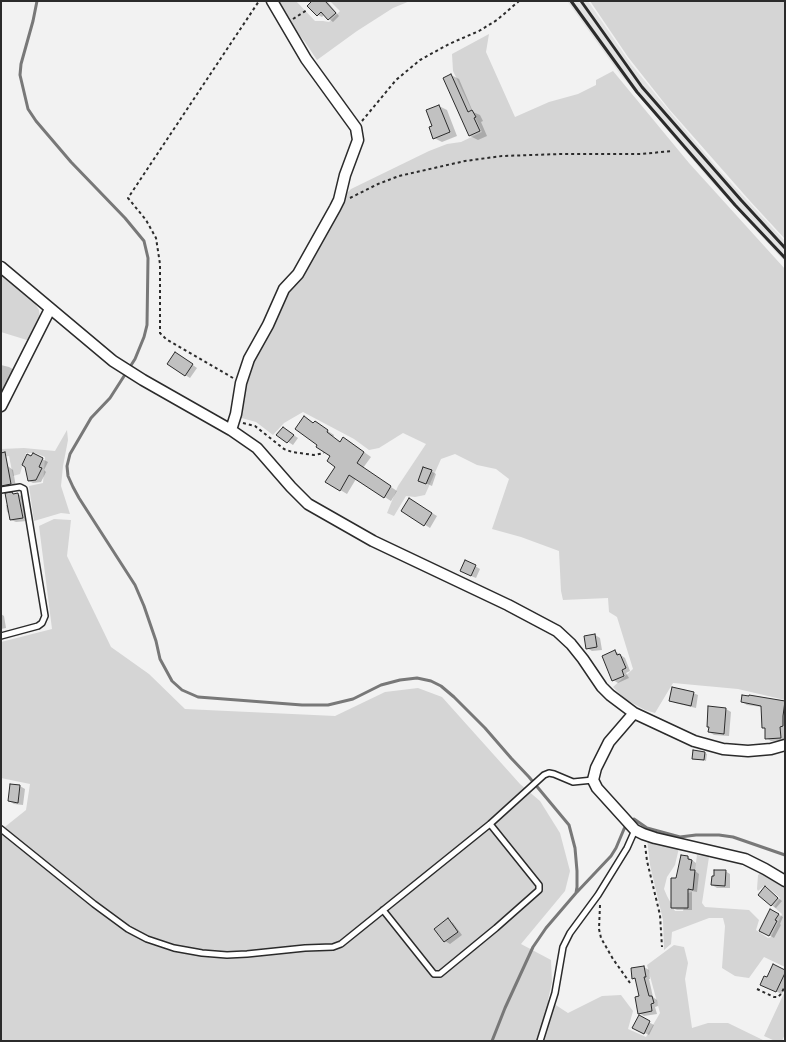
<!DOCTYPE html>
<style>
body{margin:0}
#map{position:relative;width:786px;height:1042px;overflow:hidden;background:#f2f2f2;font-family:Mali,sans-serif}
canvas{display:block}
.frame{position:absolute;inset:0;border:2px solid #2b2b2b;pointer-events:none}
</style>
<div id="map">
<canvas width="786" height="1042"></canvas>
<div class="frame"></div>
</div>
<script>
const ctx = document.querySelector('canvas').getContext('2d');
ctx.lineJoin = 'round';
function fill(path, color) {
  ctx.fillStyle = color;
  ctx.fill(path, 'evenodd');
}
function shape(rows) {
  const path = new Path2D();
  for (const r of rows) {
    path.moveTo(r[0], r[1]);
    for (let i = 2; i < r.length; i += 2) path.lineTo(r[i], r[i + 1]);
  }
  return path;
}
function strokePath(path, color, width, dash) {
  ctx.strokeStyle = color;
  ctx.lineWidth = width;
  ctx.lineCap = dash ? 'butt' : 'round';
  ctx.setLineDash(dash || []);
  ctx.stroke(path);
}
const built = shape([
 [567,1,588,1,631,64,671,113,720,171,785,241,785,262,708,178,620,74]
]);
const green = shape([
 [278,1,296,1,315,21,323,21,329,22,340,11,330,1,410,1,393,8,357,31,317,60,305,42,293,27],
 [590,1,785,1,785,239,750,201,669,109,628,57],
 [489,34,486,52,515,117,549,102,578,94,596,85,596,80,613,71,689,163,785,269,785,700,738,689,673,683,655,713,645,710,625,699,613,687,633,669,617,617,609,612,608,598,563,600,561,591,559,551,521,537,492,529,509,479,496,469,477,465,455,454,441,459,425,495,415,497,406,496,394,516,387,513,398,486,426,444,403,433,379,448,369,450,354,439,303,412,284,423,273,435,256,422,238,417,244,383,252,361,287,290,330,222,347,193,351,189,429,151,447,144,461,142,482,132,453,71,452,54],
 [1,273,34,302,39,310,40,319,30,341,1,332],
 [67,430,68,440,63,466,61,486,70,514,61,513,34,521,29,486,43,483,45,457,35,453,26,453,20,474,13,476,9,456,1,457,1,449,24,448,55,451],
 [54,519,71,520,67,556,111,647,149,674,185,709,335,716,385,692,418,688,442,697,520,784,540,801,560,833,570,871,565,891,521,944,551,960,552,982,548,1000,568,1013,602,996,621,995,633,1011,628,1029,646,1037,660,1013,647,965,674,945,684,947,688,963,685,979,692,1028,708,1023,728,1023,765,1041,1,1041,1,835,6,826,26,810,30,784,1,778,1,642,52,629,39,526],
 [647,838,679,848,675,865,667,877,664,889,667,896,675,911,683,911,688,893,692,892,697,855,709,857,702,903,705,907,749,910,759,920,756,930,768,938,771,937,782,914,774,907,780,898,765,885,758,891,757,889,758,875,763,871,785,887,785,967,764,957,749,978,735,976,722,968,725,926,723,918,709,918,672,932,671,944,664,950,663,920,650,865],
 [785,991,785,1034,782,1041,775,1041,764,1036]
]);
const shadow = shape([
 [313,1,327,1,339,16,333,22,324,15,322,17,318,15],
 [451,75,459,79,473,112,480,115,483,121,481,122,487,136,478,140,470,136],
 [439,106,447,110,457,136,442,142,434,138,433,126],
 [180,356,197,368,190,378,185,375],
 [1,365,9,367,16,371,1,410],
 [304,418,322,427,334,435,333,437,340,443,350,442,371,457,363,468,397,491,391,501,356,479,347,494,327,482,336,466,331,456,319,444],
 [283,428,298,438,293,445,278,435],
 [33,454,48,462,44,470,46,472,41,482,33,483,29,481],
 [5,464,13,470,16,487,1,487,1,465],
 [431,471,436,474,432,486,419,480],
 [6,494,18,494,23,497,27,521,16,522,11,520,10,514,7,512,6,505,8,505],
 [414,502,437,516,430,528,402,510],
 [475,566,480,569,476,578,466,574],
 [1,614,4,616,6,628,1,629],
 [595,635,600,638,602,650,592,651,587,648],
 [615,651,625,658,630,671,626,673,629,678,618,683,613,680],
 [693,693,698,695,696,708,675,703,670,700],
 [750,696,785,702,785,740,771,741,766,738,766,729,763,727,762,707,747,705,742,702],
 [726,709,731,712,729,736,714,735,709,732,710,728,708,726],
 [705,753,707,754,706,761,693,758],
 [11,785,20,786,25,789,23,805,14,804,9,801],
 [682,856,688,857,696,863,695,871,699,874,697,892,692,891,692,910,677,910,672,908],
 [725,871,730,874,730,888,717,888,712,885],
 [766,888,782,901,776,908,771,905],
 [771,910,783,917,780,924,781,925,774,938,760,930],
 [448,920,453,923,462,935,450,944,445,941],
 [644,967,649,970,650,979,649,979,653,997,657,1000,658,1006,655,1007,657,1014,644,1016,639,1013,640,997,636,980,633,978],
 [785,971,785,986,782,994,766,987],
 [639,1017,654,1025,649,1035,639,1030]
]);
const stream = shape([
 [37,1,33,21,21,64,20,75,28,109,36,121,71,162,125,218,144,241,148,258,147,325,144,337,135,359,110,398,91,418,70,454,67,466,68,476,73,487,79,498,135,585,144,606,156,641,160,659,172,681,182,690,198,697,302,705,328,705,353,699,381,685,400,680,417,678,431,681,441,686,454,697,485,728,511,758,529,777,569,825,575,848,577,871,577,887,576,893,546,928,533,947,505,1008,492,1041],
 [631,821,634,819,647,828,680,837,696,835,719,835,733,837,785,855],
 [577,892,611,856,616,848,624,829,627,825]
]);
const building = shape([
 [312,1,325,1,336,13,328,20,321,12,317,16,307,6,312,1],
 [451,74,468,112,472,110,476,117,474,118,480,131,469,136,443,78,451,74],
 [439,105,450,132,433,139,429,127,432,126,426,110,439,105],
 [175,352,193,364,185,376,167,364,175,352],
 [304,416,313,423,315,421,328,430,327,432,340,442,343,437,364,452,357,463,391,486,384,498,349,475,340,491,325,482,335,467,327,461,330,456,316,447,317,445,295,429,304,416],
 [283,427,294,435,287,443,276,435,283,427],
 [5,452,11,484,1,486,1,453,5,452],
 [33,453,43,458,39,467,42,468,36,480,28,481,25,467,22,465,27,454,31,456,33,453],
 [423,467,432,470,426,484,418,481,423,467],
 [12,492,13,494,18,493,23,518,10,520,5,493,12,492],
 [409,498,432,513,424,526,401,511,409,498],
 [465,560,476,565,471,576,460,571,465,560],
 [595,634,597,647,586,649,584,636,595,634],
 [615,650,617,655,620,654,626,668,622,670,624,676,612,681,602,656,615,650],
 [672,687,694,692,691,706,669,701,672,687],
 [742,695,749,696,749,695,785,701,783,716,783,726,780,727,781,738,765,739,765,728,762,728,761,706,741,702,742,695],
 [708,706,726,708,724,734,708,732,709,727,707,727,708,706],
 [693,750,705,752,704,760,692,759,693,750],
 [10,784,20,785,18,803,8,801,10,784],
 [681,855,688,856,688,859,692,860,690,870,695,870,693,890,688,889,688,908,671,908,671,878,676,878,681,855],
 [714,870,726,870,725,886,711,885,712,876,714,876,714,870],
 [765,886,778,898,771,906,758,895,765,886],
 [770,909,779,914,775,920,777,921,769,936,759,931,770,909],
 [448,918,458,932,444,942,434,929,448,918],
 [773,964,785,970,785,973,776,992,760,985,764,976,767,977,773,964],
 [644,966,646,977,644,977,649,996,652,996,654,1003,651,1004,652,1011,638,1014,635,997,639,996,635,978,632,979,631,968,644,966],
 [639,1015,650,1021,644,1034,632,1028,639,1015]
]);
const path = shape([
 [293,19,307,10],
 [362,121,396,80,420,60,449,44,479,31,497,20,519,1],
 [350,198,378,184,399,176,465,161,502,156,561,154,641,154,672,151],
 [233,378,166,339,160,333,160,264,156,238,146,220,128,198,259,1],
 [243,423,255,426,284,449,292,452,314,455,324,453],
 [645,845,647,861,660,915,662,947],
 [600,905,599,929,601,938,613,959,630,983],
 [757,989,774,997,778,997,781,994,785,986]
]);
const lane = shape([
 [1,490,20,487,24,489,45,616,42,623,38,626,1,636],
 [1,829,94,904,128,929,147,939,174,948,202,953,227,955,247,954,305,948,333,947,341,944,490,824,544,775,549,773,554,774,573,782,593,780],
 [383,910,434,974,440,974,496,928,539,890,539,885,490,824],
 [540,1041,555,993,563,947,570,933,598,895,627,848,635,830]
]);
const street = shape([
 [1,267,113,361,143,380,231,430,257,448,291,487,308,504,373,541,508,605,557,631,571,644,583,659,602,687,610,695,634,713,694,741,723,749,748,751,771,749,785,745],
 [1,406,50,309],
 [231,430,236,414,241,383,249,359,268,325,284,289,298,274,335,208,339,200,345,175,358,140,356,128,306,59,272,1],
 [634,713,609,742,596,768,593,780,597,788,635,830,643,834,655,838,745,859,765,869,785,881]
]);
const rail = shape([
 [571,1,637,92,735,205,785,258],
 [581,1,642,87,741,200,785,248]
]);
fill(built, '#e3e3e3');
fill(green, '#d5d5d5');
fill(shadow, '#0003');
strokePath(stream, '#787878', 3);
fill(building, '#c1c1c1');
strokePath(building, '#2b2b2b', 1);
strokePath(lane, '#2b2b2b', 8);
strokePath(street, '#2b2b2b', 13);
strokePath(path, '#2b2b2b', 2, [3, 3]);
strokePath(lane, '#fff', 5);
strokePath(street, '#fff', 10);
strokePath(rail, '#2b2b2b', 3);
</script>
